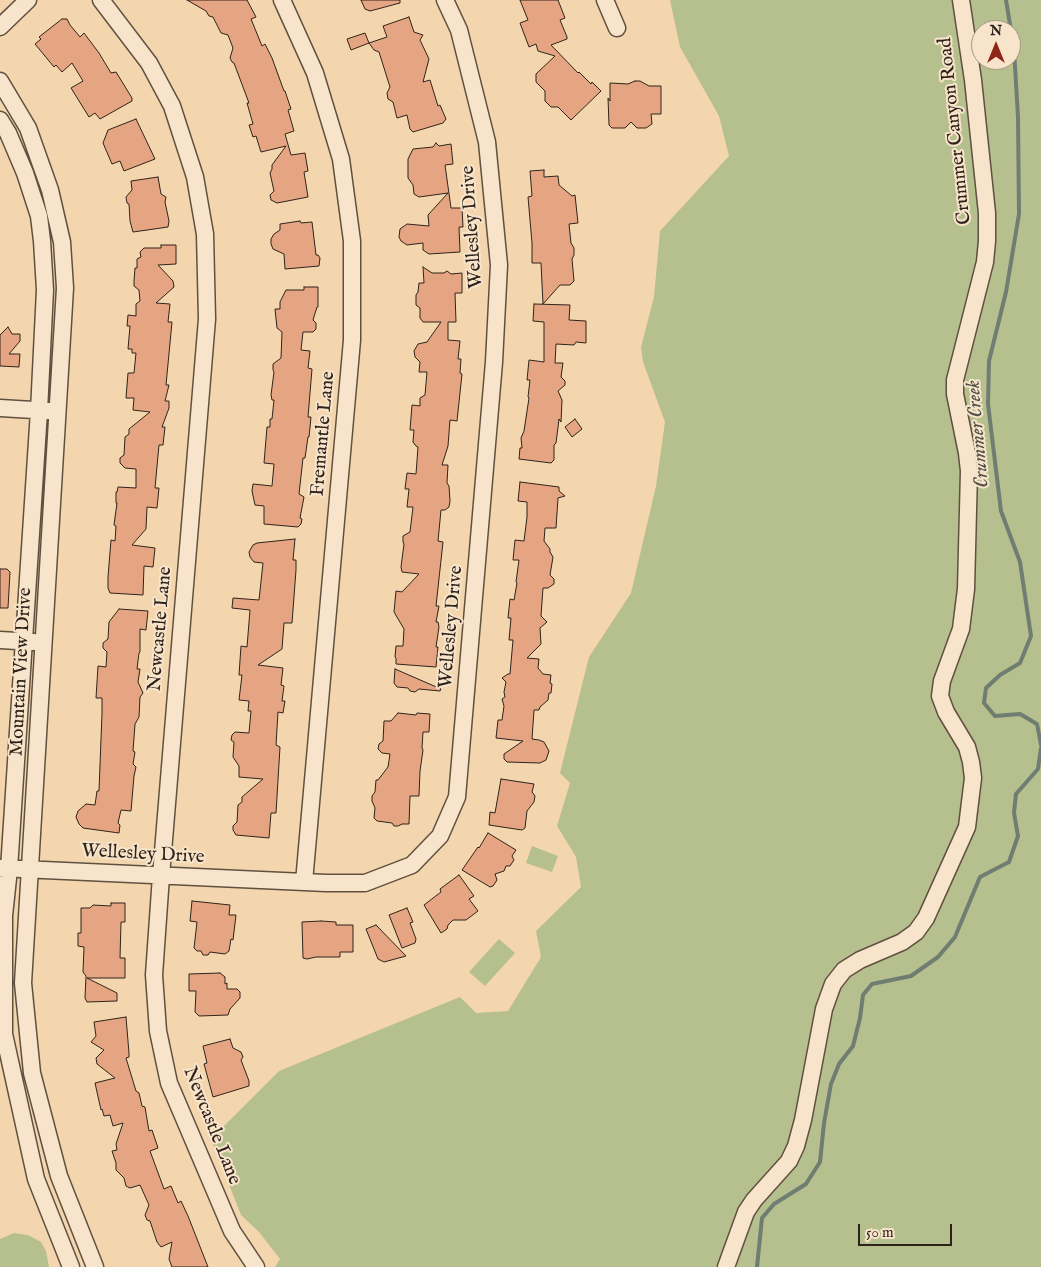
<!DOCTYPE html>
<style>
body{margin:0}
#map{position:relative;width:1041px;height:1267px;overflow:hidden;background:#f4d6ae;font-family:"IM FELL English",serif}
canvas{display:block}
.north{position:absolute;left:971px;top:20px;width:50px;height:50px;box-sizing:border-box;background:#f8e4ca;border:1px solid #a79784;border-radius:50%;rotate:0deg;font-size:14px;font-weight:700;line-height:20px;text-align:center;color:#2e231b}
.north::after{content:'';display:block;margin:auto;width:18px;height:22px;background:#8f2418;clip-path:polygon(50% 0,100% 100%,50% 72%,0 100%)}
.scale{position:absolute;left:858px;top:1224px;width:94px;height:22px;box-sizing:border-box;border:2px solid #2e231b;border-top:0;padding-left:6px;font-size:15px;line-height:18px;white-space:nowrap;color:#2e231b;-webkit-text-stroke:4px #f8e4ca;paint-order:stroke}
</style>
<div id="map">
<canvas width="1041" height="1267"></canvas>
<div class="north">N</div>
<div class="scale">50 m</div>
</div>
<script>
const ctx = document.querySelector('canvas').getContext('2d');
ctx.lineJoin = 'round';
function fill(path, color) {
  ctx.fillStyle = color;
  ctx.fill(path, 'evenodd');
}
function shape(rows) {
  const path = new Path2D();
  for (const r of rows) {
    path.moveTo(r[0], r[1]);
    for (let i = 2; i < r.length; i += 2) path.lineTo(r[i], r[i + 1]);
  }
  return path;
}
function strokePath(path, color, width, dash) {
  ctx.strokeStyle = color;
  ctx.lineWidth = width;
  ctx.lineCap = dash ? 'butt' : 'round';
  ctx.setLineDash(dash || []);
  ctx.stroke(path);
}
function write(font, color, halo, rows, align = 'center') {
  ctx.font = font + ' "IM FELL English",serif';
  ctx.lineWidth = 4;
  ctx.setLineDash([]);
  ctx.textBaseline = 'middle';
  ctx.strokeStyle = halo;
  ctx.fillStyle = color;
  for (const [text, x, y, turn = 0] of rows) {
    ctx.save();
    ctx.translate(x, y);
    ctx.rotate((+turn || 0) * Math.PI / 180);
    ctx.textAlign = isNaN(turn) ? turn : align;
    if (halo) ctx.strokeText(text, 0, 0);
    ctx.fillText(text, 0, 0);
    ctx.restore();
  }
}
const green = shape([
 [670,0,1041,0,1041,1267,275,1267,280,1259,259,1232,241,1215,211,1139,279,1071,460,997,476,1013,508,1011,541,957,536,931,581,887,576,857,557,826,570,783,560,773,589,657,631,593,656,486,665,422,643,362,641,347,654,297,660,231,729,156,719,116,680,47],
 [981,30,1011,30,1011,60,981,60],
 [532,846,558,856,552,872,526,863],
 [499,939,515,953,485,986,469,972],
 [14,1233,28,1235,41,1242,46,1251,49,1267,0,1267,0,1239]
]);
const stream = shape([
 [1006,0,1014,49,1018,117,1019,214,1006,292,989,361,988,404,1001,511,1020,562,1031,636,1020,663,1000,675,986,688,984,703,995,716,1020,714,1037,724,1041,745],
 [757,1267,762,1218,774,1204,806,1184,820,1162,824,1123,831,1084,839,1064,853,1046,860,1018,863,995,872,984,911,976,938,957,955,937,980,877,1009,862,1018,836,1014,813,1016,794,1038,769,1041,748]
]);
const building = shape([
 [187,0,247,0,256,17,251,19,262,46,265,44,272,58,284,91,285,91,291,109,288,110,294,131,285,134,291,155,305,153,308,171,304,172,308,197,277,203,271,200,270,195,274,191,270,173,272,169,272,165,286,146,261,152,256,136,253,137,249,125,253,124,247,103,249,103,234,63,232,62,230,58,233,48,228,35,221,33,213,17,209,16,206,11,187,0],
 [361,0,400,0,400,3,370,11,365,9,361,0],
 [520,0,558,0,565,18,560,20,567,37,567,39,551,45,578,73,579,72,591,84,592,82,601,91,571,120,558,107,551,107,545,101,545,91,536,82,536,74,555,56,538,51,536,44,529,47,520,23,528,20,520,0],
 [409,17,414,32,423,35,420,40,429,59,423,82,430,80,438,106,440,105,446,119,443,123,413,132,410,129,407,115,397,118,393,102,388,99,387,93,390,87,379,52,374,50,369,43,351,50,347,39,365,33,369,43,387,37,383,26,409,17],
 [62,19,67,19,70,25,80,37,84,33,99,53,111,73,116,72,132,98,132,101,100,119,95,113,89,117,71,88,83,81,72,63,62,72,56,65,54,67,35,44,41,39,39,37,62,19],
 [635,81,640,81,649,86,661,86,661,114,651,114,652,124,646,128,637,128,631,122,625,128,612,128,609,125,608,98,610,101,610,83,628,84,635,81],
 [136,119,155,159,124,171,120,161,112,164,103,143,108,130,136,119],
 [436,143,439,146,451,144,453,164,445,165,451,208,462,208,463,227,459,227,460,252,429,254,423,250,423,243,407,245,401,241,399,237,400,229,407,224,429,226,428,215,448,193,419,197,414,194,413,185,408,178,408,159,413,149,433,147,436,143],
 [544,170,544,177,558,176,559,185,572,196,575,195,578,223,569,224,571,243,574,248,574,255,572,259,574,281,570,285,560,285,543,304,541,263,532,263,532,243,528,197,532,196,530,171,544,170],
 [158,177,161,194,166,197,165,202,169,221,168,227,133,232,130,221,129,204,127,203,126,197,132,190,131,181,158,177],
 [300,221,301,223,312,222,316,255,318,255,320,258,319,266,285,269,284,254,273,249,271,244,271,239,274,234,280,230,280,224,300,221],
 [161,245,176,245,176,264,158,265,173,281,174,287,156,303,170,304,168,322,172,322,166,385,169,385,165,401,169,401,169,408,162,427,165,427,163,445,159,445,155,488,159,488,157,508,147,507,146,529,132,545,155,548,153,567,144,566,143,595,110,593,108,588,108,577,111,540,115,541,116,526,114,525,117,503,116,503,116,492,117,492,118,487,136,488,136,469,125,468,120,463,120,458,124,455,125,437,129,434,129,429,150,412,133,410,134,398,126,398,128,373,134,373,136,353,132,353,132,349,128,349,130,326,127,326,128,315,136,316,136,304,140,301,139,290,134,286,134,281,135,268,137,268,137,259,141,257,140,252,144,248,161,248,161,245],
 [423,267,432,273,444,273,447,271,451,274,462,273,462,293,455,293,456,322,448,322,448,340,460,341,458,359,461,359,460,373,462,374,457,421,450,420,448,446,442,465,448,465,447,483,449,486,450,501,449,507,445,510,441,510,438,541,443,542,436,606,439,606,436,622,438,622,439,627,436,647,438,647,436,667,396,664,396,658,395,657,396,646,403,646,404,629,394,612,396,591,402,592,419,574,402,572,401,567,404,544,403,542,403,536,410,532,413,507,407,507,409,489,405,489,407,473,416,474,418,447,416,446,413,442,414,430,410,430,412,405,420,406,420,398,425,395,427,372,419,372,420,362,415,357,414,351,418,344,427,342,441,322,423,322,420,318,420,308,416,305,416,295,418,292,419,283,424,283,423,267],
 [304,287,318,287,318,307,317,307,313,320,316,323,316,329,313,332,303,332,301,350,310,351,308,368,312,369,308,417,311,417,309,437,308,437,305,458,303,458,299,494,304,497,300,518,302,519,301,524,298,527,264,524,264,506,255,505,252,491,253,484,272,486,274,464,264,463,267,427,270,427,270,419,272,419,274,400,272,400,271,395,274,372,273,370,273,364,281,358,282,332,277,328,275,309,280,309,280,302,286,290,304,290,304,287],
 [534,304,570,305,569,320,586,321,586,343,576,342,574,345,556,344,555,363,563,363,561,377,565,381,565,385,558,391,562,400,561,422,559,419,556,443,554,445,554,460,551,463,519,459,520,448,522,448,521,438,524,431,529,398,528,397,530,380,527,380,529,360,544,362,544,322,533,321,534,304],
 [8,327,12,334,20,334,20,341,9,354,20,354,19,367,0,366,0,335,8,327],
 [575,419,582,429,572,437,565,427,575,419],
 [520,482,559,487,559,491,565,496,558,498,556,528,545,528,544,541,550,549,550,552,553,557,550,575,554,579,554,584,548,588,543,588,541,616,547,622,540,628,541,644,527,658,539,659,538,668,543,674,551,675,550,683,552,684,551,693,549,693,548,700,540,707,539,710,534,710,532,739,539,740,544,742,549,751,546,760,540,763,507,762,504,759,504,754,523,741,496,738,498,720,502,720,504,706,502,699,505,697,504,692,506,682,502,678,508,674,510,674,513,640,509,640,511,618,508,618,510,599,514,600,517,583,516,582,519,560,513,560,515,540,524,541,527,517,527,502,518,501,520,482],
 [295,539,293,560,296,560,296,570,292,623,284,623,282,649,258,665,283,668,281,685,284,686,282,701,285,701,283,713,278,712,276,745,280,747,276,813,271,813,269,838,236,835,233,830,233,826,237,822,238,805,242,802,242,797,263,779,239,777,239,766,233,757,234,742,231,740,232,735,235,732,249,733,251,711,248,711,249,701,239,700,242,675,239,675,241,646,247,647,250,610,232,608,233,598,259,600,263,563,254,562,250,557,249,552,253,545,257,543,295,539],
 [0,569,7,569,10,572,8,608,0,608,0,569],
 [119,609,148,611,146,630,140,629,140,652,139,653,137,669,140,669,138,682,143,693,140,697,139,717,135,724,133,751,135,752,133,764,136,767,134,776,131,811,121,810,118,823,120,825,119,833,83,828,79,824,76,817,78,811,86,804,95,805,97,791,99,791,102,713,102,698,96,698,98,666,106,667,107,652,103,648,103,643,108,639,109,622,119,609],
 [395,669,441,689,440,691,419,689,415,692,410,691,408,688,397,687,394,683,395,669],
 [398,713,416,715,417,713,430,714,429,732,423,732,422,748,423,750,420,771,419,796,410,796,409,824,402,824,398,826,394,826,392,823,377,821,374,818,375,808,372,801,372,796,375,792,376,780,378,780,388,767,390,754,382,753,378,749,379,744,383,741,384,721,391,721,398,713],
 [501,779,534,784,532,792,535,796,534,802,527,811,525,828,522,830,489,825,490,812,495,813,501,779],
 [488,833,516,850,512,856,514,860,510,866,506,866,504,871,495,874,497,880,493,886,490,887,462,870,478,847,479,848,488,833],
 [459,875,474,896,469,899,478,911,466,920,453,920,448,925,447,929,441,933,424,905,441,892,440,889,459,875],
 [192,901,230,905,229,915,236,915,233,940,231,939,229,951,225,954,210,952,208,955,203,955,201,951,197,951,194,948,197,922,190,921,192,901],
 [111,903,125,903,125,922,121,922,120,958,125,958,125,978,87,978,117,993,117,1001,87,1002,85,998,86,976,83,972,84,947,78,946,78,933,81,933,81,908,90,908,93,905,111,906,111,903],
 [407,908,413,922,410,923,416,939,415,943,402,948,389,915,407,908],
 [321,921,336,922,336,925,353,925,353,952,340,952,340,957,316,957,307,959,303,958,302,922,321,921],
 [376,925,406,956,384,962,378,959,366,929,376,925],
 [220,973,225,977,225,984,227,983,227,989,237,989,240,992,240,998,230,1009,228,1015,199,1016,195,1012,196,991,189,991,189,974,220,973],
 [126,1017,129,1053,129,1057,126,1058,136,1091,139,1093,142,1106,145,1107,149,1131,152,1130,158,1148,150,1151,164,1189,171,1186,178,1203,181,1201,188,1216,208,1267,172,1267,169,1259,172,1242,161,1247,157,1242,150,1221,147,1220,145,1215,149,1205,140,1185,130,1188,126,1186,124,1178,116,1170,116,1163,112,1151,117,1150,116,1144,123,1123,113,1126,110,1115,104,1116,102,1109,101,1110,95,1083,115,1078,97,1064,96,1058,104,1050,91,1042,96,1036,94,1022,126,1017],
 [230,1039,233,1048,241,1052,243,1057,241,1060,249,1081,249,1086,213,1097,204,1064,207,1063,203,1046,230,1039]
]);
const minor = shape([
 [101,0,149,63,172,106,195,177,205,234,207,319,161,876,154,975,158,1031,169,1083,232,1231,256,1267],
 [282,0,315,73,341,159,352,241,352,340,304,882],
 [605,0,617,28],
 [0,27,28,0],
 [0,81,28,128,50,190,62,242,65,288,23,983,32,1073,59,1176,95,1267],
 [0,120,8,133,25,173,39,216,42,241,45,290,39,411,9,869,4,916,4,1034,36,1179,71,1267],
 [0,408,50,411],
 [0,640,34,642],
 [0,868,326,883,365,883,412,865,440,836,457,797,494,362,499,265,487,142,459,30,445,0],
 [726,1267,746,1212,754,1200,789,1161,796,1146,803,1120,824,1009,833,984,844,970,860,960,902,942,916,932,926,918,967,827,973,778,971,762,967,747,946,712,940,696,942,681,961,629,966,589,969,471,967,453,955,394,955,380,985,262,987,241,987,213,973,80,961,0]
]);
const streetNames = [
 ["Crummer Canyon Road",956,131,-96],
 ["Wellesley Drive",473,227,-94],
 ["Fremantle Lane",324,434,-85],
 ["Wellesley Drive",452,627,-85],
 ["Newcastle Lane",161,629,-85],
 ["Mountain View Drive",22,672,-87],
 ["Wellesley Drive",143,855,3],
 ["Newcastle Lane",211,1126,68]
];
const waterNames = [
 ["Crummer Creek",979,434,-95]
];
fill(green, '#b6bf8e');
strokePath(stream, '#707d71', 4);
fill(building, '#e6a582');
strokePath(building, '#2e231b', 1);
strokePath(minor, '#605040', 19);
strokePath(minor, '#f8e4ca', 16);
write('19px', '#2e231b', '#f8e4ca', streetNames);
write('italic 20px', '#4f5046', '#f8e4ca', waterNames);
</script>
